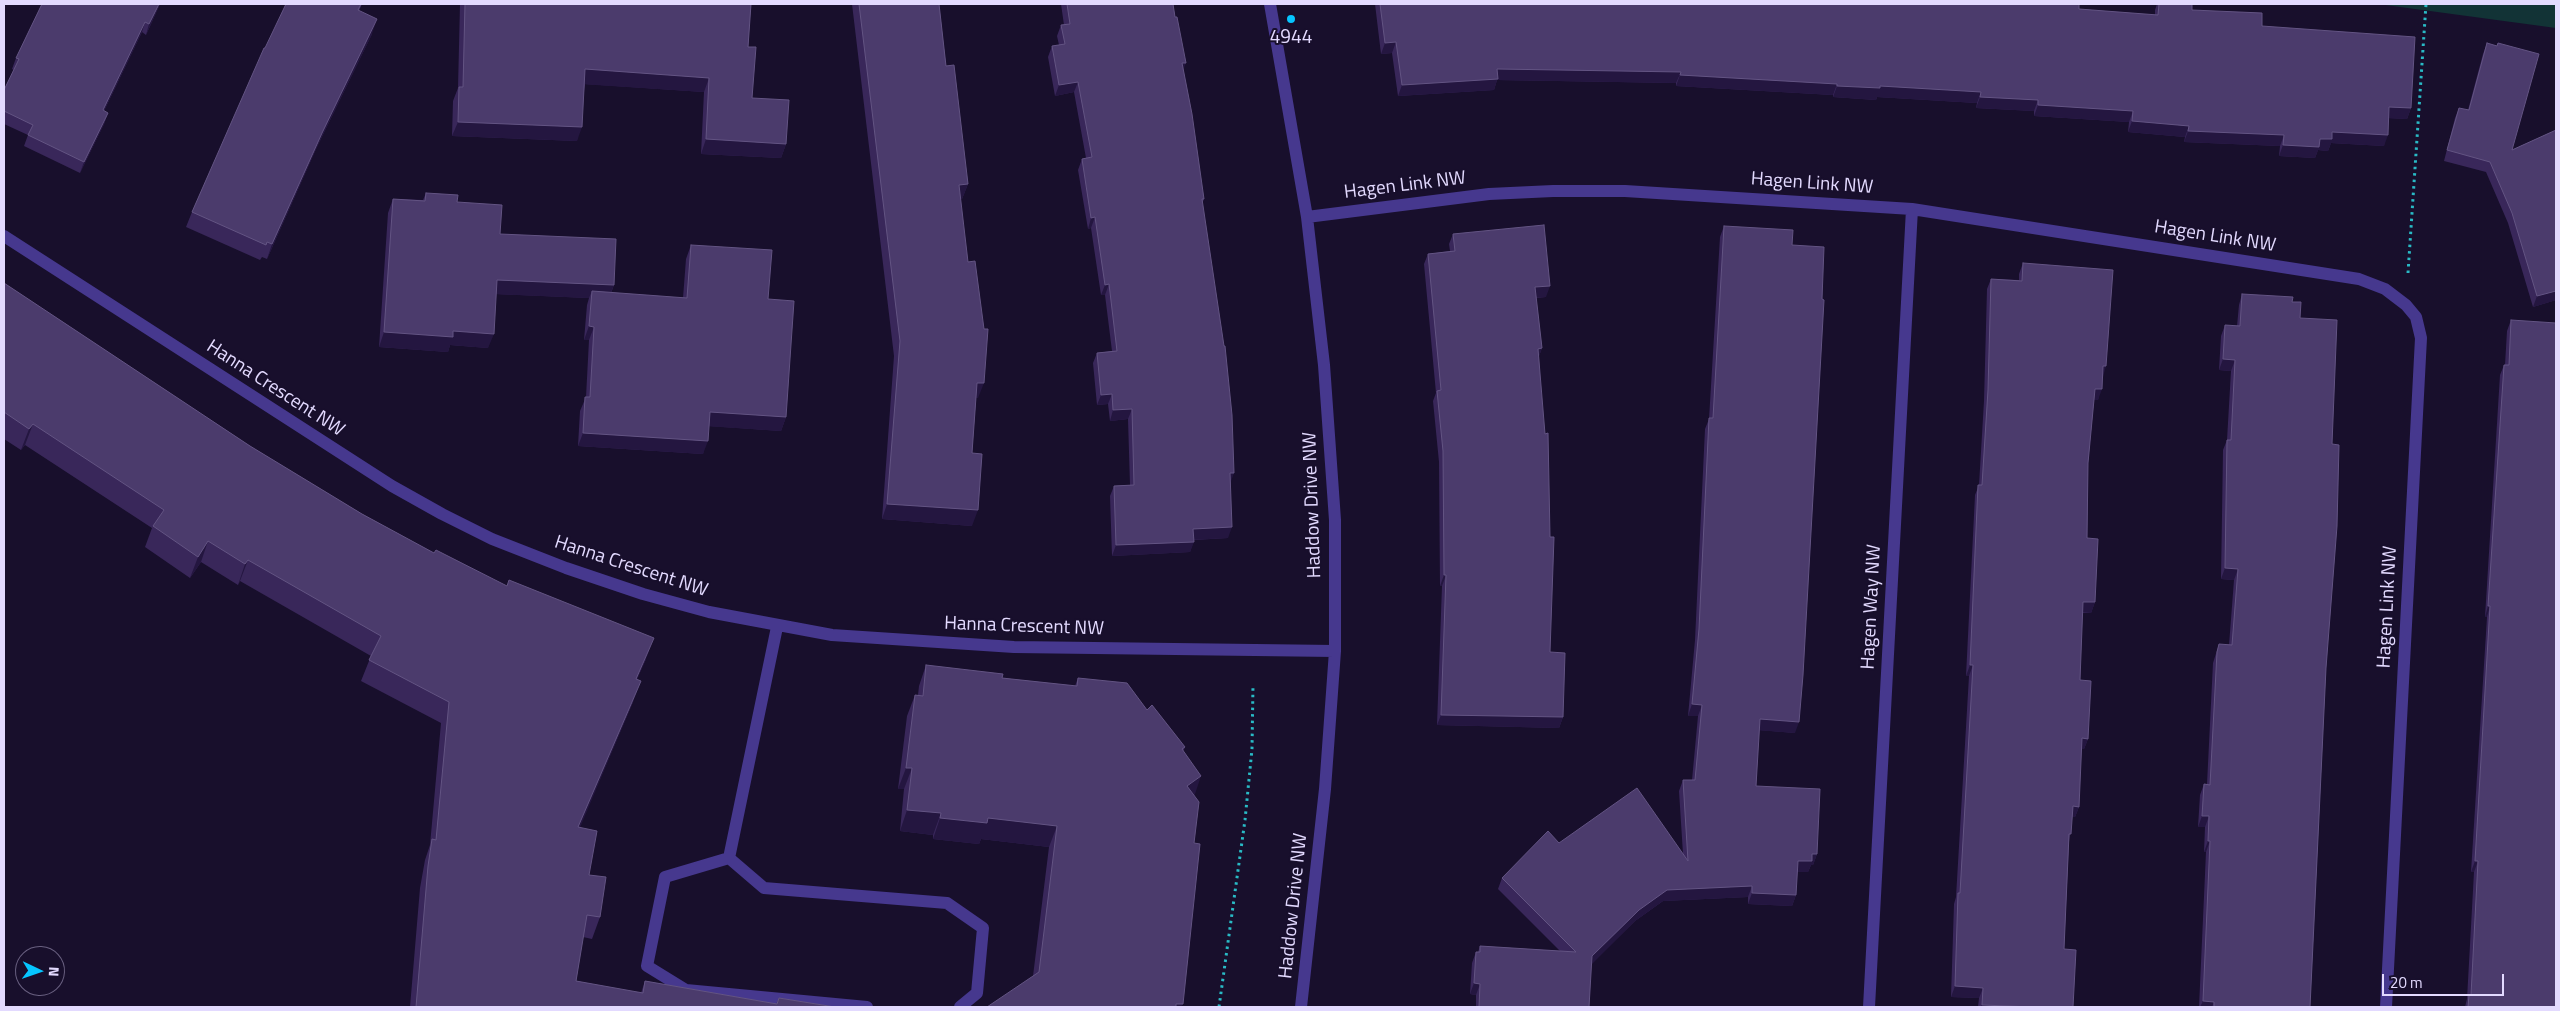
<!DOCTYPE html>
<style>
body{margin:0}
#map{position:relative;width:2560px;height:1011px;overflow:hidden;background:#180f2c;font-family:"Titillium Web",sans-serif}
canvas{display:block}
.frame{position:absolute;inset:0;border:5px solid #e3daff;pointer-events:none}
.north{position:absolute;left:15px;top:946px;width:50px;height:50px;box-sizing:border-box;background:#180f2c;border:1px solid #696080;border-radius:50%;rotate:93deg;font-size:14px;font-weight:700;line-height:20px;text-align:center;color:#e3daff}
.north::after{content:'';display:block;margin:auto;width:18px;height:22px;background:#06c5ff;clip-path:polygon(50% 0,100% 100%,50% 72%,0 100%)}
.scale{position:absolute;left:2382px;top:974px;width:122px;height:22px;box-sizing:border-box;border:2px solid #e3daff;border-top:0;padding-left:6px;font-size:15px;line-height:18px;white-space:nowrap;color:#e3daff;-webkit-text-stroke:4px #180f2c;paint-order:stroke}
</style>
<div id="map">
<canvas width="2560" height="1011"></canvas>
<div class="frame"></div>
<div class="north">N</div>
<div class="scale">20 m</div>
</div>
<script>
const ctx = document.querySelector('canvas').getContext('2d');
ctx.lineJoin = 'round';
function fill(path, color) {
  ctx.fillStyle = color;
  ctx.fill(path, 'evenodd');
}
function shape(rows) {
  const path = new Path2D();
  for (const r of rows) {
    path.moveTo(r[0], r[1]);
    for (let i = 2; i < r.length; i += 2) path.lineTo(r[i], r[i + 1]);
  }
  return path;
}
function strokePath(path, color, width, dash) {
  ctx.strokeStyle = color;
  ctx.lineWidth = width;
  ctx.lineCap = dash ? 'butt' : 'round';
  ctx.setLineDash(dash || []);
  ctx.stroke(path);
}
function write(font, color, halo, rows, align = 'center') {
  ctx.font = font + ' "Titillium Web",sans-serif';
  ctx.lineWidth = 4;
  ctx.setLineDash([]);
  ctx.textBaseline = 'middle';
  ctx.strokeStyle = halo;
  ctx.fillStyle = color;
  for (const [text, x, y, turn = 0] of rows) {
    ctx.save();
    ctx.translate(x, y);
    ctx.rotate((+turn || 0) * Math.PI / 180);
    ctx.textAlign = isNaN(turn) ? turn : align;
    if (halo) ctx.strokeText(text, 0, 0);
    ctx.fillText(text, 0, 0);
    ctx.restore();
  }
}
const green = shape([
 [2378,4,2556,4,2556,28]
]);
const path = shape([
 [2408,273,2426,4],
 [1219,1007,1245,820,1252,749,1253,685]
]);
const minor = shape([
 [1270,4,1307,217,1324,365,1335,520,1335,651,1325,789,1301,1007],
 [1307,217,1489,194,1553,191,1625,191,1912,209,2359,279,2385,289,2406,305,2416,317,2421,338,2386,1007],
 [4,236,392,486,442,514,492,539,566,568,643,594,709,612,832,635,1014,647,1335,651],
 [729,858,665,877,647,966,686,990,867,1007],
 [729,858,764,888,947,903,983,928,977,993,960,1007],
 [729,858,777,627],
 [1869,1007,1912,209]
]);
const wall = shape([
 [42,4,160,4,146,35,142,32,104,111,108,113,104,124,80,173,24,146,28,135,4,124,4,90,14,70,12,69,16,58],
 [286,4,362,4,359,11,372,34,316,149,267,259,262,257,260,260,186,227,192,212],
 [460,4,751,4,748,47,752,98,786,144,781,158,701,154,704,92,585,84,577,141,452,136,453,101,458,88],
 [852,4,939,4,946,66,968,184,962,199,960,199,978,398,976,398,972,453,972,526,882,519,894,356],
 [1061,4,1173,4,1204,199,1202,204,1231,482,1228,538,1194,540,1190,552,1112,556,1110,496,1114,486,1130,485,1128,419,1110,421,1108,404,1097,405,1093,363,1097,353,1112,351,1105,295,1101,295,1091,228,1088,229,1078,170,1082,159,1086,158,1074,92,1055,96,1048,57,1052,46,1059,45,1057,36,1061,25,1064,25],
 [1375,4,2079,4,2079,9,2155,15,2155,10,2157,4,2192,4,2192,10,2262,26,2411,108,2407,119,2388,118,2384,146,2331,143,2328,151,2318,150,2315,158,2279,156,2280,146,2184,142,2185,137,2128,132,2129,122,2034,116,2034,111,1976,108,1977,103,1877,97,1876,100,1833,97,1833,95,1676,86,1676,83,1497,80,1494,90,1398,96,1392,53,1381,54],
 [2487,43,2512,150,2556,130,2556,300,2533,307,2508,223,2486,172,2444,161,2455,118,2459,108,2468,110,2483,54],
 [426,193,457,202,500,234,614,285,611,293,683,298,686,259,691,245,768,299,786,417,781,431,709,426,703,454,578,446,580,411,586,397,589,340,584,340,587,305,589,298,496,294,488,348,450,345,448,352,379,347,388,213,393,199,423,200],
 [1724,226,1792,245,1795,733,1759,730,1756,786,1817,854,1813,865,1811,865,1808,872,1797,872,1796,895,1792,906,1748,904,1748,897,1663,901,1635,921,1591,964,1589,1007,1476,1007,1476,995,1470,994,1472,963,1476,952,1478,952,1480,946,1560,951,1498,889,1502,878,1559,843,1683,854,1679,791,1683,780,1692,780,1698,716,1688,716,1695,640,1705,429,1709,419,1720,237],
 [1453,234,1546,297,1536,298,1542,348,1539,356,1550,652,1563,717,1559,728,1437,725,1442,586,1440,586,1439,462,1433,401,1436,393,1424,264,1428,254,1450,251,1449,244],
 [2023,263,2103,375,2098,400,2094,400,2088,463,2087,538,2095,602,2091,613,2082,613,2080,680,2088,739,2084,749,2081,749,2079,807,2075,817,2072,817,2069,842,2064,949,2073,1007,1978,1007,1979,998,1951,997,1954,904,1956,897,1969,676,1966,676,1975,495,1979,485,1984,401,1987,289,1991,279,2019,280,2019,274],
 [4,283,250,446,362,514,434,553,646,659,637,679,633,702,579,828,589,875,600,917,592,939,583,937,576,981,641,993,645,981,776,1004,779,998,835,1007,410,1007,420,888,425,860,430,845,441,723,361,681,371,656,240,581,238,585,201,562,190,578,145,547,152,528,25,445,21,450,4,439],
 [2242,294,2292,302,2300,318,2332,444,2326,668,2310,1007,2199,1007,2206,852,2204,852,2205,827,2198,827,2200,795,2204,784,2207,784,2213,663,2219,644,2229,645,2234,580,2221,579,2223,450,2227,440,2231,371,2219,370,2221,336,2225,325,2237,326,2239,305],
 [2511,320,2556,1007,2465,1007,2467,999,2474,872,2471,872,2487,617,2485,617,2500,375,2504,365,2505,365,2507,331],
 [926,665,1002,678,1075,686,1078,678,1147,710,1185,747,1183,752,1194,796,1194,843,1181,1007,1033,976,1049,847,981,839,979,844,933,839,933,835,900,831,904,789,898,789,907,716,915,695,918,695,919,686]
]);
const shadedWall = shape([
 [159,4,160,4,146,35,149,24],
 [377,19,372,34,316,149,267,259,272,244,322,133],
 [145,22,142,32,99,121,103,110],
 [1396,42,1392,53,1381,54,1385,43],
 [1182,63,1186,63,1182,73],
 [585,69,709,78,704,92,580,84],
 [1497,69,1681,72,1676,83,1497,80,1494,90,1398,96,1402,85],
 [1680,75,1837,84,1833,95,1676,86],
 [1078,82,1074,92,1055,96,1059,85],
 [1837,86,1880,86,1981,92,1977,103,1877,97,1876,100,1833,97],
 [1980,97,2038,100,2034,111,1976,108],
 [2038,105,2133,111,2129,122,2034,116],
 [2389,107,2411,108,2407,119,2385,118],
 [108,113,104,124,80,173,84,162],
 [2132,121,2189,126,2185,137,2128,132],
 [458,122,582,127,577,141,452,136],
 [2188,131,2284,135,2280,146,2184,142],
 [2332,132,2388,135,2384,146,2331,143,2328,151,2318,150,2315,158,2279,156,2283,145,2320,139],
 [706,139,786,144,781,158,701,154],
 [968,184,962,199,953,200,959,185],
 [1095,217,1091,228,1088,229,1091,218],
 [497,280,614,285,608,299,592,291,589,298,492,294],
 [1109,284,1105,295,1101,295,1105,285],
 [1550,286,1546,297,1531,298,1535,287],
 [2556,291,2556,300,2533,307,2537,296],
 [589,326,594,327,589,340,584,340],
 [453,331,494,334,488,348,450,345,448,352,379,347,384,332],
 [1542,348,1538,359,1538,349],
 [2223,359,2235,360,2231,371,2219,370],
 [2103,366,2106,366,2103,377],
 [977,383,984,383,978,398,971,398],
 [2095,389,2102,389,2098,400,2091,400],
 [1112,394,1108,404,1097,405,1101,395],
 [1132,409,1128,419,1110,421,1113,410],
 [710,412,786,417,781,431,705,426],
 [33,424,25,445,21,450,29,429],
 [583,433,708,441,703,454,578,446],
 [1230,473,1234,473,1230,484],
 [887,504,978,510,972,526,882,519],
 [1232,527,1228,538,1189,540,1193,529],
 [208,541,201,562,190,578,198,557],
 [1194,542,1190,552,1112,556,1116,545],
 [248,560,240,581,238,585,245,564],
 [2225,568,2238,569,2234,580,2221,579],
 [1444,575,1446,575,1442,586,1440,586],
 [2083,602,2095,602,2091,613,2079,612],
 [2488,606,2490,606,2487,617,2485,617],
 [654,638,646,659,628,700,636,679],
 [1970,665,1973,665,1969,676,1966,676],
 [641,681,633,702,571,849,578,827],
 [1692,704,1702,705,1698,716,1688,716],
 [1441,715,1563,717,1559,728,1437,725],
 [1760,719,1799,722,1795,733,1756,730],
 [2082,738,2088,739,2084,749,2078,749],
 [906,768,912,768,904,789,898,789],
 [1201,776,1194,797,1187,786],
 [2073,806,2079,807,2075,817,2069,817],
 [907,810,941,813,933,835,900,831],
 [2202,816,2209,816,2205,827,2198,827],
 [940,818,988,818,1057,826,1049,847,981,839,979,844,933,839],
 [2208,841,2210,841,2206,852,2204,852],
 [1812,854,1817,854,1813,865,1811,865,1808,872,1794,872,1798,861],
 [2475,861,2478,861,2474,872,2471,872],
 [1752,886,1748,897,1663,901,1635,921,1588,968,1592,956,1639,910,1667,890],
 [1752,893,1796,895,1792,906,1748,904],
 [1474,983,1480,984,1476,995,1470,994],
 [1955,986,1983,988,1979,998,1951,997],
 [2203,1001,2214,1002,2212,1007,2200,1007],
 [1176,1004,1183,1004,1181,1007,1175,1007],
 [1982,1005,2033,1007,1981,1007]
]);
const building = shape([
 [42,4,159,4,149,24,145,22,103,110,108,113,84,162,28,135,33,125,4,111,4,90,19,59,16,58,42,4],
 [286,4,361,4,358,10,377,19,322,133,272,244,267,242,266,245,192,212,264,48,265,48,286,4],
 [465,4,751,4,748,47,756,47,752,98,789,100,786,144,706,139,709,78,585,69,582,127,458,122,459,87,463,87,465,4],
 [859,4,939,4,946,66,954,65,968,184,959,185,968,262,975,261,984,329,988,329,984,383,977,383,972,453,982,454,978,510,887,504,900,341,859,4],
 [1067,4,1173,4,1175,17,1177,17,1186,63,1182,63,1192,114,1204,199,1202,199,1224,346,1225,346,1232,415,1234,473,1230,473,1232,527,1193,529,1194,542,1116,545,1114,486,1134,485,1132,409,1113,410,1112,394,1101,395,1097,353,1117,351,1109,284,1105,285,1095,217,1091,218,1082,159,1092,157,1078,82,1059,85,1052,46,1065,44,1061,25,1070,24,1067,4],
 [1380,4,2079,4,2079,9,2158,15,2159,4,2192,4,2192,10,2262,13,2262,26,2415,37,2411,108,2389,107,2388,135,2332,132,2332,139,2320,139,2319,147,2283,145,2284,135,2188,131,2189,126,2132,121,2133,111,2038,105,2038,100,1980,97,1981,92,1880,86,1880,88,1837,86,1837,84,1680,75,1681,72,1497,69,1498,79,1402,85,1396,42,1385,43,1380,4],
 [2487,43,2497,46,2498,43,2539,54,2512,150,2556,130,2556,291,2537,296,2512,213,2490,162,2447,150,2459,108,2469,110,2487,43],
 [426,193,458,195,457,202,502,205,500,234,616,239,614,285,497,280,494,334,453,331,453,337,384,332,393,199,425,201,426,193],
 [1544,225,1550,286,1535,287,1542,348,1538,349,1545,434,1548,433,1550,537,1554,537,1550,652,1565,653,1563,717,1441,715,1446,575,1444,575,1443,451,1437,391,1441,390,1428,254,1455,251,1453,234,1544,225],
 [1724,226,1793,230,1792,245,1824,247,1822,299,1824,300,1803,675,1799,722,1760,719,1756,786,1820,789,1817,854,1812,854,1812,861,1798,861,1796,895,1752,893,1752,886,1667,890,1639,910,1592,956,1589,1007,1479,1007,1480,984,1474,983,1476,952,1480,952,1480,946,1576,952,1502,878,1548,831,1559,843,1637,788,1688,861,1683,780,1695,780,1702,705,1692,704,1699,629,1709,418,1713,418,1724,226],
 [691,245,772,250,768,299,794,301,786,417,710,412,708,441,583,433,585,397,590,397,594,327,589,326,592,291,687,298,691,245],
 [2023,263,2113,270,2106,366,2103,366,2102,389,2095,389,2088,463,2087,538,2098,539,2095,602,2083,602,2080,680,2091,681,2088,739,2082,738,2079,807,2073,806,2071,834,2069,834,2064,949,2076,950,2073,1007,2033,1007,1982,1005,1983,988,1955,986,1958,893,1960,893,1973,665,1970,665,1978,485,1982,485,1988,390,1991,279,2022,281,2023,263],
 [4,283,250,446,362,514,434,553,436,550,507,586,509,580,654,638,636,679,641,681,578,827,597,831,589,875,606,877,600,917,587,915,576,981,643,993,645,981,777,1004,779,998,835,1007,416,1007,428,866,432,839,436,840,449,702,369,660,381,636,248,560,245,564,208,541,198,557,153,526,164,510,33,424,29,429,4,412,4,283],
 [2242,294,2293,297,2292,302,2301,302,2300,318,2337,320,2332,444,2339,445,2337,526,2326,668,2310,1007,2214,1007,2214,1002,2203,1001,2210,841,2208,841,2209,816,2202,816,2204,784,2210,785,2217,652,2219,644,2232,645,2238,569,2225,568,2227,440,2231,440,2235,360,2223,359,2225,325,2240,326,2242,294],
 [2511,320,2556,323,2556,1007,2468,1007,2469,995,2471,995,2478,861,2475,861,2490,606,2488,606,2504,365,2509,365,2511,320],
 [926,665,1003,674,1002,678,1077,686,1078,678,1127,683,1147,710,1152,705,1185,747,1182,749,1201,776,1187,786,1199,802,1194,843,1200,844,1183,1004,1176,1004,1176,1007,987,1007,1039,972,1057,826,988,818,987,823,940,818,941,813,907,810,912,768,906,768,915,695,923,696,926,665]
]);
const markers = [
 [1291,19,5,"#06c5ff"]
];
const poiNames = [
 ["4944",1291,38]
];
const streetNames = [
 ["Hagen Link NW",1812,184,4],
 ["Hagen Link NW",1405,186,-7],
 ["Hagen Link NW",2215,237,9],
 ["Hanna Crescent NW",275,389,33],
 ["Haddow Drive NW",1313,505,-92],
 ["Hanna Crescent NW",631,567,18],
 ["Hagen Way NW",1872,607,-87],
 ["Hagen Link NW",2388,607,-87],
 ["Hanna Crescent NW",1024,627,2],
 ["Haddow Drive NW",1294,906,-84]
];
fill(green, '#123336');
strokePath(path, '#29bac5', 3, [2.5, 4]);
strokePath(minor, '#46388e', 12);
fill(wall, '#39275a');
fill(shadedWall, '#241640');
fill(building, '#4b3b6c');
strokePath(building, '#635483', 1);
for (const [x, y, r, color] of markers) {
  const dot = new Path2D();
  dot.arc(x, y, r, 0, 2 * Math.PI);
  ctx.fillStyle = color;
  ctx.fill(dot);
  strokePath(dot, '#180f2c', 2);
}
write('19px', '#e3daff', '#180f2c', poiNames);
write('19px', '#e3daff', '#180f2c', streetNames);
</script>
